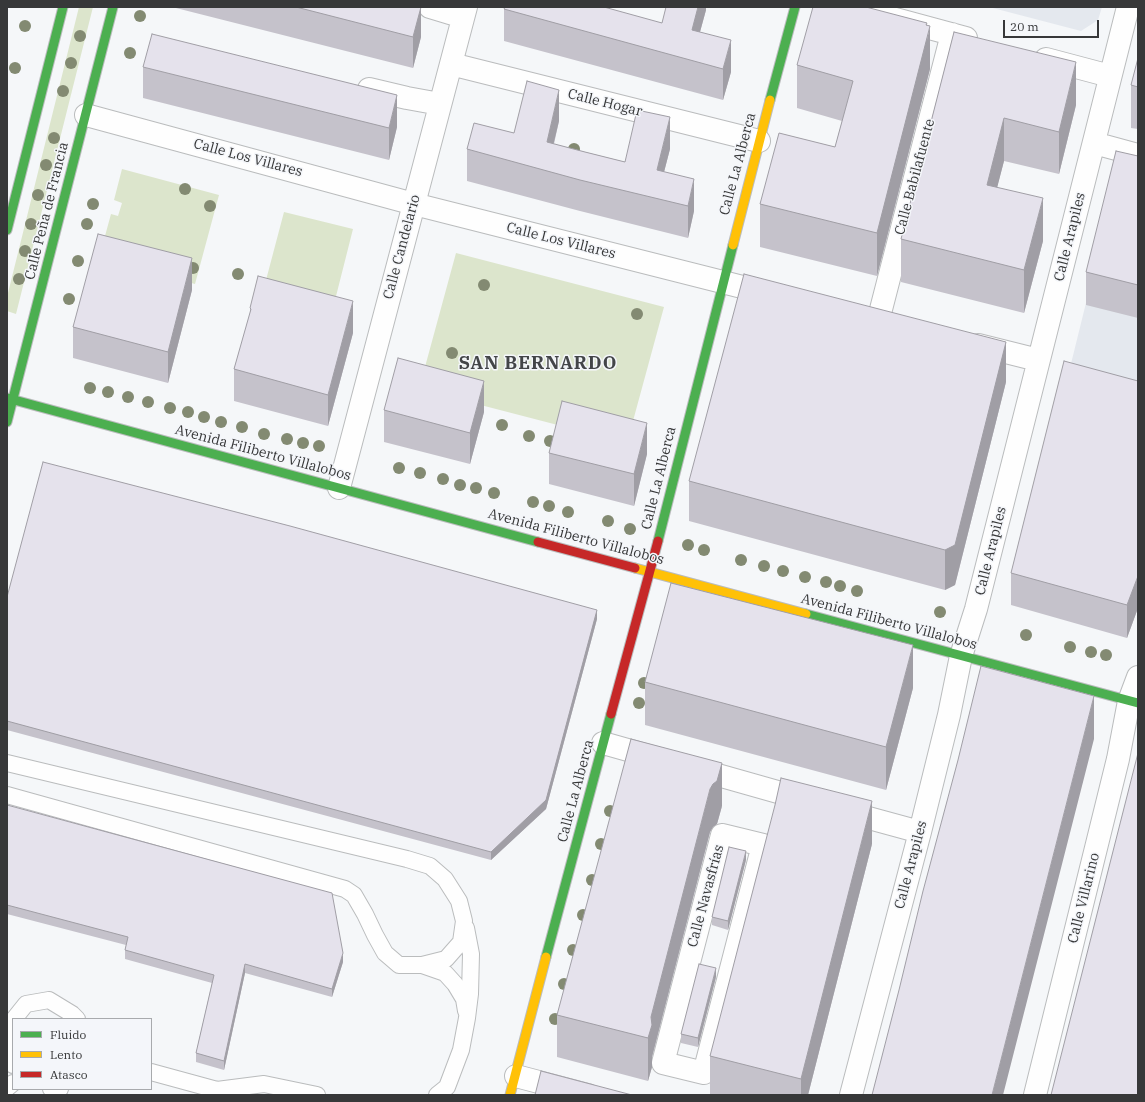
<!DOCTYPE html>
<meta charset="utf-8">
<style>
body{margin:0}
#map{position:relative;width:1145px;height:1102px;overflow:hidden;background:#f5f7f9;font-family:"IBM Plex Serif",serif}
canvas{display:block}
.frame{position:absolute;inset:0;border:8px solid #373839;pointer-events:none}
.legend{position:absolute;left:12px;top:1018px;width:140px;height:72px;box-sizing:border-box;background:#f4f6fa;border:1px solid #a8aaad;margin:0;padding:5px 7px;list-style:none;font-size:12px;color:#373839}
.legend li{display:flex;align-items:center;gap:8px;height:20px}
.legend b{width:20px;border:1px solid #a8aaad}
.scale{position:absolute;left:1003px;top:20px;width:96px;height:18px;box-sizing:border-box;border:2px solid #373839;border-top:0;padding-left:5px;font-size:12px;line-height:14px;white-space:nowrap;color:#373839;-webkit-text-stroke:3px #f4f6fa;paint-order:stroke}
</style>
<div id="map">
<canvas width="1145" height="1102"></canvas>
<div class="frame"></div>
<ul class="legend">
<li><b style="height:5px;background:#4caf50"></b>Fluido</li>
<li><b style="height:5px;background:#ffc107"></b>Lento</li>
<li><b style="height:5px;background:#c62828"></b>Atasco</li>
</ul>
<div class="scale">20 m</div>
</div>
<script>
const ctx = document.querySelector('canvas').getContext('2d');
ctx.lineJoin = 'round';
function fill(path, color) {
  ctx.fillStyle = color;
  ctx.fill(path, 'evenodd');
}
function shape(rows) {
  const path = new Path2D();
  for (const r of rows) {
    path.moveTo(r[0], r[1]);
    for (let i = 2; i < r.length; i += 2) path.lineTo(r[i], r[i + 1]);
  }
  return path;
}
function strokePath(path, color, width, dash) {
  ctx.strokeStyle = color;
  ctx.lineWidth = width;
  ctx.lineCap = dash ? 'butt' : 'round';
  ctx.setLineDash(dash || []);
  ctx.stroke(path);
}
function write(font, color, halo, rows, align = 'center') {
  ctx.font = font + ' "IBM Plex Serif",serif';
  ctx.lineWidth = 3;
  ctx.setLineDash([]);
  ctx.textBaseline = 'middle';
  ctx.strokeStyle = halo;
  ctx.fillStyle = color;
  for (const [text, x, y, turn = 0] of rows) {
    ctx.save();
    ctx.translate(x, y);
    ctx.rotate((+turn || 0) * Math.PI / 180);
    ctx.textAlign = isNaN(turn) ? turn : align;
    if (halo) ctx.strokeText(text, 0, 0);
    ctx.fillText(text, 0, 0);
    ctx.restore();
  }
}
const built = shape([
 [989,7,1102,7,1098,20,1081,31],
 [1104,230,1138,239,1138,493,1045,469]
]);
const green = shape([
 [79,7,93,7,16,314,7,311,7,297],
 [122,169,219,195,195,284,99,258,111,214,118,216,122,203,114,200],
 [284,212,353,229,331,316,261,299],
 [456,253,664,307,627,443,419,389]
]);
const lane = shape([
 [7,763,407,859,430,866,445,879,459,901,464,921,461,942,446,959,422,965,399,965,385,953,375,935,365,914,354,895,345,889,7,795],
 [422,965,445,973,455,984,464,999,466,1011],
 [14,1019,26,1004,49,1000,72,1014,77,1019],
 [13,1023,10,1042,13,1065],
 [151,1072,217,1090,264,1084,317,1095],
 [7,1088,13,1083],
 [51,1089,57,1091,60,1089],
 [437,1095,447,1087,461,1050,467,1018,470,994,471,954,466,928]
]);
const street = shape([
 [430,7,463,17],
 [851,7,966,38],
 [1046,59,1110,76],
 [451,64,759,141],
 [369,89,407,98,440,104],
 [86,115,414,204,770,294],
 [1094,143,1138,155],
 [878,321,952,34],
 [978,345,1038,360],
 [339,488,466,7],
 [603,743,656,758],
 [693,768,806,800],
 [843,811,920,832],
 [722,835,763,845,704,1073,663,1063,722,835],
 [516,1076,588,1095],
 [851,1095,920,832,949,715,961,656,976,609,1128,7],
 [1035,1095,1118,759,1129,701,1138,677]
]);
const fast = shape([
 [770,100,795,7],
 [7,230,63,7],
 [7,398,538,542],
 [7,422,113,7],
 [658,541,733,245],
 [806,614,1138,703],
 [546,957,611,714]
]);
const slow = shape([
 [733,245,770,100],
 [635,568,806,614],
 [510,1095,546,957]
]);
const jam = shape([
 [538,542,635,568],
 [611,714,658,541]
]);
const trees = [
 [140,16],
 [25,26],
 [80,36],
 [130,53],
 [71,63],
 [15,68],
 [63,91],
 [54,138],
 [574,149],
 [46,165],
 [185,189],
 [38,195],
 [93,204],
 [210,206],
 [31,224],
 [87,224],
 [25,251],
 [78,261],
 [193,268],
 [238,274],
 [19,279],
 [484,285],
 [69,299],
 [637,314],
 [452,353],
 [90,388],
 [108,392],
 [128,397],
 [148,402],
 [170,408],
 [188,412],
 [204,417],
 [221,422],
 [502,425],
 [242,427],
 [264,434],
 [529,436],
 [287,439],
 [550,441],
 [303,443],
 [319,446],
 [399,468],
 [420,473],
 [443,479],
 [460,485],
 [476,488],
 [494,493],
 [533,502],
 [549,506],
 [568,512],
 [608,521],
 [630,529],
 [688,545],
 [704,550],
 [741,560],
 [764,566],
 [783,571],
 [805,577],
 [826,582],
 [840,586],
 [857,591],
 [940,612],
 [1026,635],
 [1070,647],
 [1091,652],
 [1106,655],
 [644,683],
 [639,703],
 [610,811],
 [601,844],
 [592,880],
 [583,915],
 [573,950],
 [564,984],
 [555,1019]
];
const wall = shape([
 [172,7,421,7,421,37,413,68],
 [706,7,706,10,700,32,731,72,723,100,504,41,504,9,662,23],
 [927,25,930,69,877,276,760,247,760,204,835,147,842,121,797,108,797,65],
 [954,32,1076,105,1059,174,1004,161,997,187,1043,241,1024,313,901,282,901,239],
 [1138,58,1138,129,1131,128,1131,85],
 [143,67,397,127,389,160,143,98],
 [559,121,554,144,585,152,625,162,670,149,664,172,694,211,688,238,580,211,467,181,467,149,514,133],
 [1138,156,1138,318,1086,305,1086,272],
 [192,290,168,383,73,358,73,327],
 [250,308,353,333,328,426,234,401,234,369,250,314],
 [1138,381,1138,608,1127,638,1011,605,1011,573],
 [1006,382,955,585,945,590,689,521,689,481],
 [384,410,484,412,470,464,384,442],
 [549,453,647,454,634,506,549,484],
 [7,597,597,619,546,809,491,860,7,730],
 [645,682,913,688,886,790,645,725],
 [7,805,343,962,332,997,245,973,224,1070,196,1062,196,1053,212,983,125,959,125,950,126,945,7,914],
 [722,806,717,824,713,827,710,832,652,1057,652,1067,648,1081,557,1057,557,1015],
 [872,844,808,1095,710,1095,710,1056],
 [746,860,728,930,712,925,712,917],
 [716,977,698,1047,681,1043,681,1034]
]);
const shadedWall = shape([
 [421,7,421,37,413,68,413,37],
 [698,7,706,7,706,10,692,61,692,30],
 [927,23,927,40,930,26,930,69,877,276,877,233],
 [731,40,731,72,723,100,723,69],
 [1076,62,1076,105,1059,174,1059,132],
 [559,90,559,121,547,171,547,142],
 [397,95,397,127,389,160,389,128],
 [670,117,670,149,657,199,657,170],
 [1004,118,1004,161,987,227,987,185],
 [694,179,694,211,688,238,688,206],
 [1043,198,1043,241,1024,313,1024,270],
 [192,258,192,290,168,383,168,352],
 [353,301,353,333,328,426,328,395],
 [1006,342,1006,382,955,585,945,590,945,550],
 [484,381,484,412,470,464,470,433],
 [647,423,647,454,634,506,634,474],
 [1138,576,1138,608,1127,638,1127,605],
 [597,610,597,619,546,809,491,860,491,852],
 [913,645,913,688,886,790,886,747],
 [1094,696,1094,739,1003,1095,992,1095],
 [722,763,722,806,717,824,713,827,710,832,652,1057,652,1067,648,1081,648,1038,651,1017,710,789],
 [872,801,872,844,808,1095,801,1095,801,1079],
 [746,851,746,860,728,930,728,921],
 [343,953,343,962,332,997,332,989],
 [245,964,245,973,224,1070,224,1061],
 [716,968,716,977,698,1047,698,1038]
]);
const building = shape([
 [296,7,421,7,413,37,296,7],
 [505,7,604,7,662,23,666,7,698,7,692,30,731,40,723,69,504,9,505,7],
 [813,7,866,7,927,23,926,25,930,26,877,233,760,204,779,133,835,147,853,81,797,65,813,7],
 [954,32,1076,62,1059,132,1004,118,987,185,1043,198,1024,270,901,239,954,32],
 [152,34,397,95,389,128,143,67,152,34],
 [1138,58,1138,87,1131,85,1138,58],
 [527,81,559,90,547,142,585,152,625,162,637,110,670,117,657,170,694,179,688,206,580,180,467,149,474,123,514,133,527,81],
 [1116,151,1138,156,1138,285,1086,272,1116,151],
 [98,234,192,258,168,352,73,327,98,234],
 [744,274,1006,342,955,545,945,550,689,481,744,274],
 [258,276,353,301,328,395,234,369,251,309,250,308,258,276],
 [398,358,484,381,470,433,384,410,398,358],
 [1064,361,1138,381,1138,576,1127,605,1011,573,1064,361],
 [562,401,647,423,634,474,549,453,562,401],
 [43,462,290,526,597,610,546,800,491,852,7,721,7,597,43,462],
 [671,583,913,645,886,747,645,682,671,583],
 [981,666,1094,696,992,1095,872,1095,899,990,923,891,958,760,981,666],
 [631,739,722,763,717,781,713,784,710,789,651,1017,652,1025,648,1038,557,1015,631,739],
 [1138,753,1138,1095,1051,1095,1138,753],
 [781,778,872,801,801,1079,710,1056,775,805,781,778],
 [7,805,332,893,343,953,332,989,245,964,224,1061,196,1053,214,975,125,950,128,937,7,905,7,805],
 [729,847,746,851,728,921,712,917,729,847],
 [699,964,716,968,698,1038,681,1034,699,964],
 [541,1071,632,1095,535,1095,541,1071]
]);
const streetNames = [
 ["Calle Hogar",605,103,14],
 ["Calle Los Villares",248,158,15],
 ["Calle La Alberca",738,164,-75],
 ["Calle Babilafuente",915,177,-75],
 ["Calle Peña de Francia",47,211,-76],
 ["Calle Arapiles",1070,237,-76],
 ["Calle Los Villares",561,241,14],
 ["Calle Candelario",402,247,-75],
 ["Avenida Filiberto Villalobos",263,453,15],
 ["Calle La Alberca",659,478,-76],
 ["Avenida Filiberto Villalobos",576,537,15],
 ["Calle Arapiles",991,551,-76],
 ["Avenida Filiberto Villalobos",889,622,15],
 ["Calle La Alberca",576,791,-75],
 ["Calle Arapiles",911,865,-75],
 ["Calle Navasfrías",706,896,-75],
 ["Calle Villarino",1084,898,-76]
];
const districtNames = [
 ["SAN BERNARDO",538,364]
];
fill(built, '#e4e8ee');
fill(green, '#dce5cc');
strokePath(lane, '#babcbd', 18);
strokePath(street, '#babcbd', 24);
strokePath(fast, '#babcbd', 11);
strokePath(slow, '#babcbd', 11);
strokePath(jam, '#babcbd', 11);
strokePath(lane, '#fefefe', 16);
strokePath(street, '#fefefe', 22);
strokePath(fast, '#4caf50', 9);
strokePath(slow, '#ffc107', 9);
strokePath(jam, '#c62828', 9);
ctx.fillStyle = '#838a72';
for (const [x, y] of trees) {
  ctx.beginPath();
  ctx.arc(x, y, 6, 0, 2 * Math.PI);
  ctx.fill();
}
fill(wall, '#c5c2cb');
fill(shadedWall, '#a09ea5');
fill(building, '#e5e2ec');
strokePath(building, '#a09ea5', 1);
write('14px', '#373839', '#f4f6fa', streetNames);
ctx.letterSpacing = '1px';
write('bold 18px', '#434548', '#f4f6fa', districtNames);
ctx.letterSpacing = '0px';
</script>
